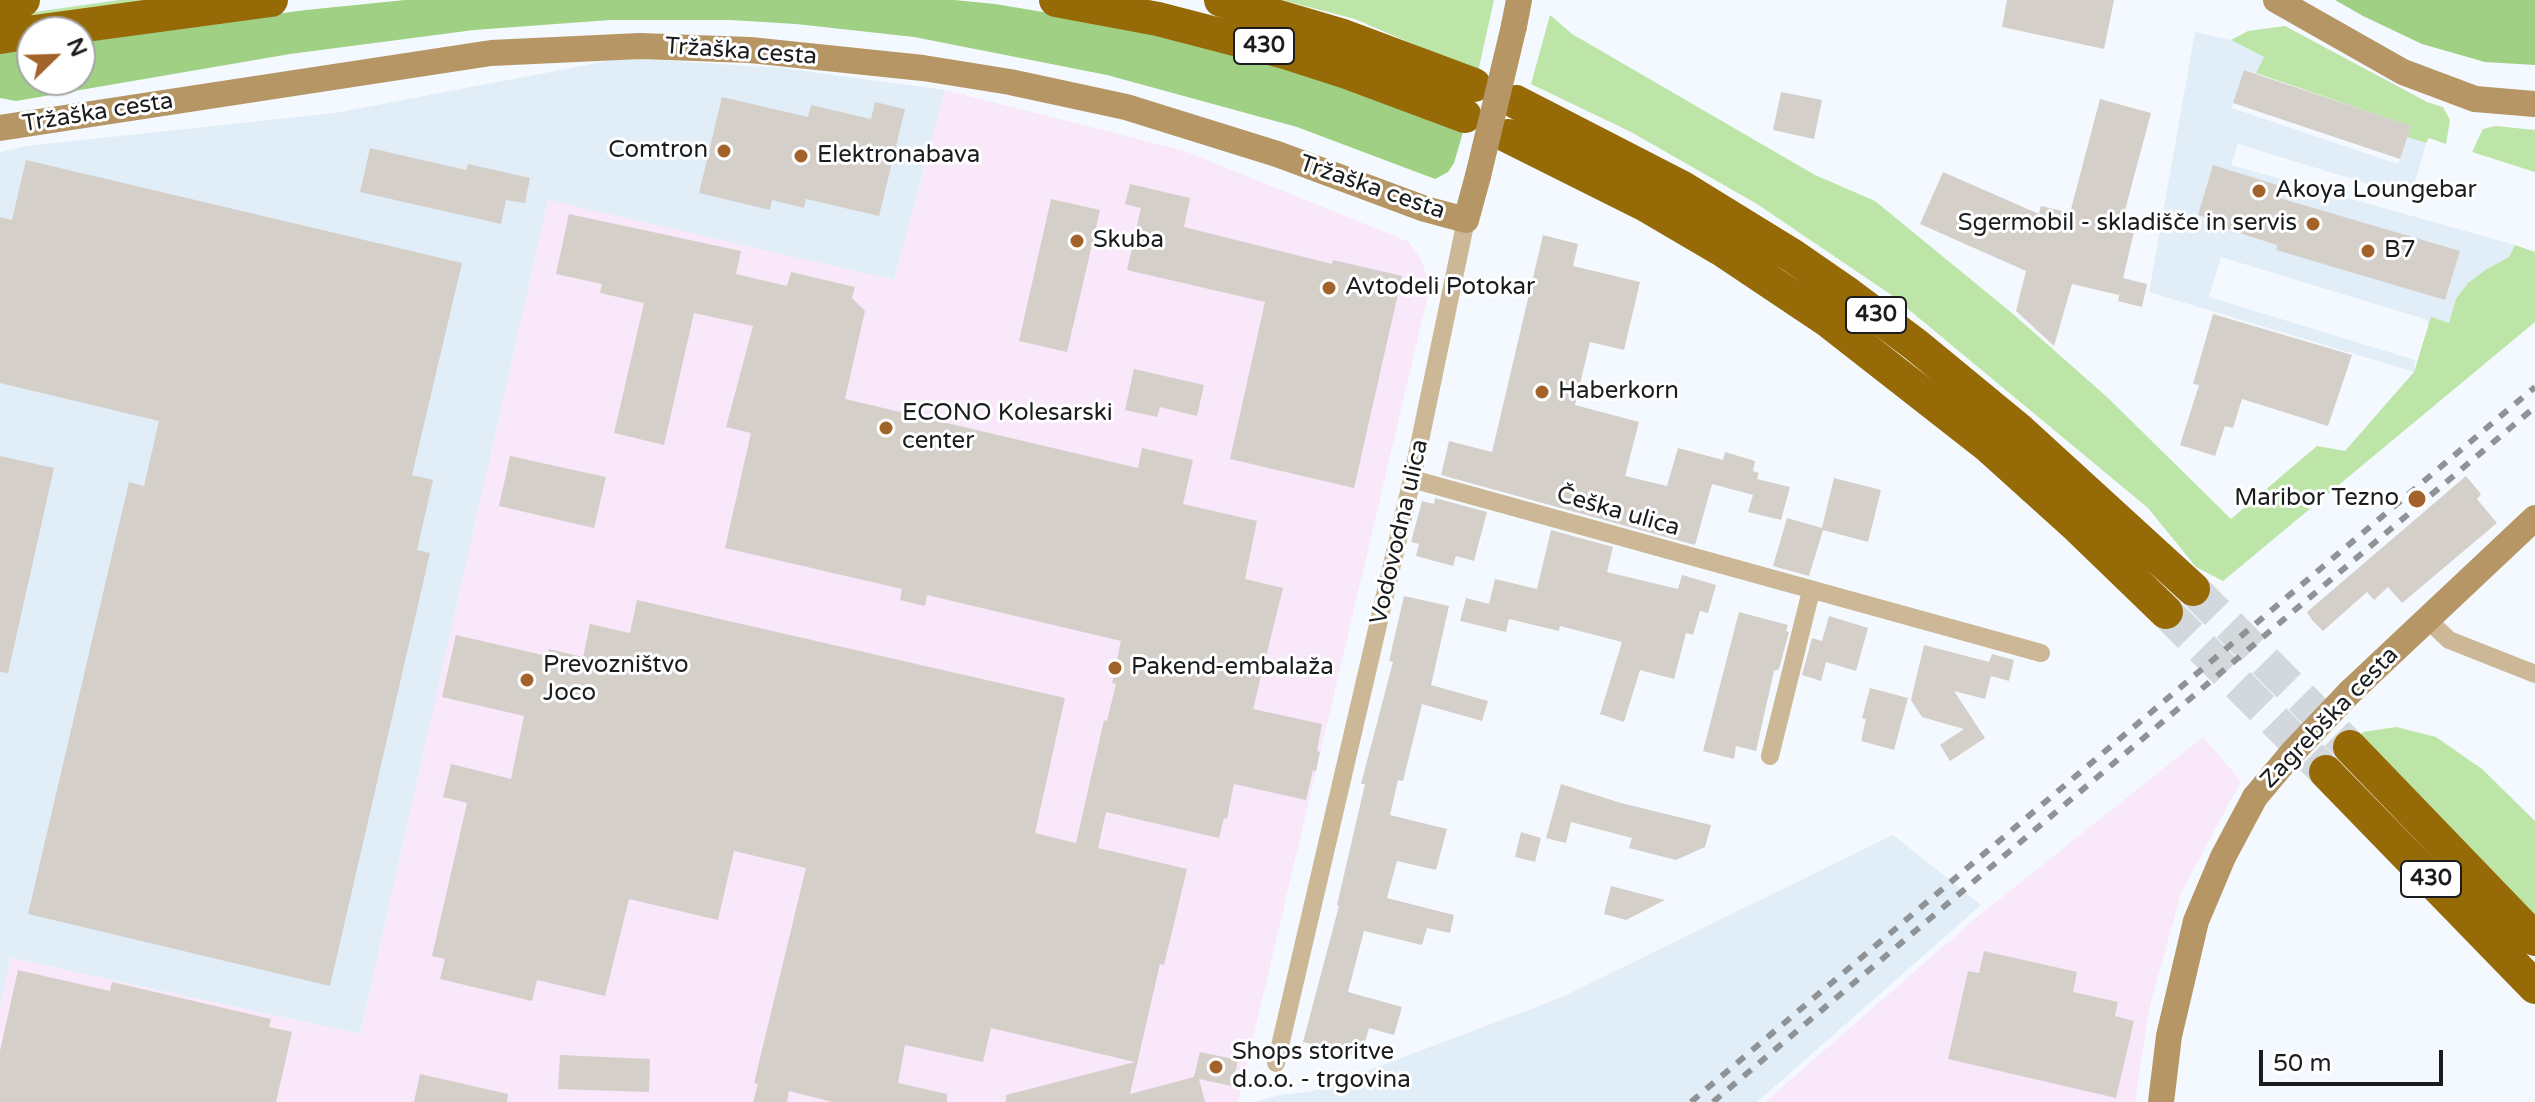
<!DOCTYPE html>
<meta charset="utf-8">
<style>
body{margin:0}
#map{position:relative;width:2535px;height:1102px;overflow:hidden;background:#f3f9fe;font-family:"Varela Round",sans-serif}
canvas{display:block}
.north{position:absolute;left:16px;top:16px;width:80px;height:80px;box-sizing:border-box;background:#fff;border:2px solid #a3a4a5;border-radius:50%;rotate:67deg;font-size:22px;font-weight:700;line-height:32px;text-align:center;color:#1a1c1e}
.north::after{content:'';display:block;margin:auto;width:28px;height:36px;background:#a2632b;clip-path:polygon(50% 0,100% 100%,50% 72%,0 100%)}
.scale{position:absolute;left:2259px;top:1050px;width:184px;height:36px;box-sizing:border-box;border:4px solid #1a1c1e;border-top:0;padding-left:10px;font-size:24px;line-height:28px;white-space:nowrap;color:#1a1c1e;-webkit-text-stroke:6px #fff;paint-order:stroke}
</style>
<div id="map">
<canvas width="2535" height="1102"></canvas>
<div class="north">N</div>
<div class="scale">50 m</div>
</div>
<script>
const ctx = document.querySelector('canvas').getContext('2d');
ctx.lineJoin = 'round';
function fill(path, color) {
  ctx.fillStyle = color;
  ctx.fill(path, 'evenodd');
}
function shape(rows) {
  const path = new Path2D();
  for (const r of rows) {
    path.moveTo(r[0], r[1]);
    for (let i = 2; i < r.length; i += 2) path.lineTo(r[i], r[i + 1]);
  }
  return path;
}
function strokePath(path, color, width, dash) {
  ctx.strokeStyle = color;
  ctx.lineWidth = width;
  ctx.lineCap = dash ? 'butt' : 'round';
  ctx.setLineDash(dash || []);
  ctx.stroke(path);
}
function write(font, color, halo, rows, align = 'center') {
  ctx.font = font + ' "Varela Round",sans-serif';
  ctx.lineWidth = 6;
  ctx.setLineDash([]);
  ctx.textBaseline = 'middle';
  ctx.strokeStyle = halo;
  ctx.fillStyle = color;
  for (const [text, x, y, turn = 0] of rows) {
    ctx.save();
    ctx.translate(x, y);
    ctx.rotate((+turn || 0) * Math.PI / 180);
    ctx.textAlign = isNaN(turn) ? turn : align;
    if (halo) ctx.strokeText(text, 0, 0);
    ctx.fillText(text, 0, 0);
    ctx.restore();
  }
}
const built = shape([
 [2195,32,2231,40,2264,57,2256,73,2244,70,2232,108,2398,164,2407,137,2426,143,2411,197,2238,144,2231,165,2515,245,2509,257,2487,269,2459,333,2427,324,2428,320,2221,257,2209,297,2415,360,2414,372,2149,292],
 [623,58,782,68,945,90,894,280,548,201,360,1034,11,958,0,1009,0,152,26,146,335,113],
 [1893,835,1981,905,1757,1102,1253,1102,1281,1095,1314,1091,1560,998]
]);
const industrial = shape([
 [945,90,1185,151,1409,242,1420,258,1427,276,1428,295,1238,1102,0,1102,0,1009,10,958,360,1034,548,200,894,280],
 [2203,737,2241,781,2181,893,2149,1009,2135,1102,1765,1102,1977,917]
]);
const green = shape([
 [119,0,172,0,0,25,0,17],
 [1282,0,1494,0,1478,72,1355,19],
 [1550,15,1572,34,1815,175,1875,201,2013,314,2107,397,2231,519,2317,446,2345,451,2414,372,2431,317,2449,323,2456,299,2468,283,2487,269,2509,257,2515,245,2535,252,2535,322,2223,581,2196,567,2148,508,1890,294,1757,204,1631,132,1531,84],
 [2285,26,2427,102,2443,107,2450,120,2446,144,2429,138,2426,143,2407,137,2410,126,2256,73,2264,57,2231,40,2248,31],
 [2496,126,2535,130,2535,172,2472,152,2483,129],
 [2396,727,2436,737,2482,769,2535,821,2535,923,2355,741,2363,732]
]);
const forest = shape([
 [405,0,954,0,995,4,1121,25,1250,57,1367,94,1463,132,1454,163,1448,172,1435,179,1297,127,1107,75,914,37,796,24,730,20,610,20,474,30,290,54,16,101,0,98,0,51,32,46,32,80,80,80,80,39,306,10],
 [2335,0,2535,0,2535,65,2485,62,2422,44,2363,16]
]);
const building = shape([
 [2007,0,2114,0,2104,49,2002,27],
 [2244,70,2411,126,2400,159,2233,103],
 [1781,92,1822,100,1814,139,1773,130],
 [722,97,808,117,811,105,871,119,875,102,905,109,879,216,806,199,804,208,772,200,770,210,699,193],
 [2100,99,2151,113,2121,225,2135,228,2119,295,2072,284,2054,346,2016,311,2026,271,1920,224,1943,172,2039,214,2041,206,2070,213],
 [370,148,466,170,468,164,530,178,525,203,506,200,501,224,360,192],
 [26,160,462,263,412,475,433,480,417,550,430,553,330,986,28,914,129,482,144,486,159,421,0,383,0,217,12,220],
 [2213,165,2280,186,2276,197,2460,251,2445,300,2276,250,2277,245,2215,225,2216,220,2198,215],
 [1130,184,1190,198,1184,227,1332,264,1333,260,1402,276,1354,488,1230,459,1265,302,1127,270,1141,208,1125,204],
 [1051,199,1100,210,1067,352,1019,341],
 [569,214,741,251,736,274,787,286,791,272,855,287,852,298,865,311,845,399,1138,468,1142,448,1193,460,1183,504,1257,521,1245,579,1283,588,1253,709,1322,724,1317,751,1320,752,1316,771,1313,770,1306,800,1234,784,1227,819,1224,818,1219,838,1106,812,1098,848,1187,869,1164,965,1160,964,1130,1094,1194,1077,1200,1052,1238,1060,1232,1086,1199,1079,1205,1102,1006,1102,1006,1095,1135,1062,991,1028,983,1062,905,1045,898,1083,947,1094,947,1102,832,1102,789,1091,787,1102,753,1102,758,1084,754,1083,806,868,734,851,718,920,629,899,605,996,537,980,532,1001,440,979,445,959,432,956,467,803,443,797,451,764,511,779,524,716,442,697,456,635,547,656,549,649,583,657,590,624,630,633,637,600,1065,698,1035,833,1076,843,1104,720,1107,721,1116,684,1112,683,1121,641,927,595,925,606,900,600,902,589,725,548,751,433,726,427,753,326,694,313,664,445,614,433,644,303,600,293,602,284,556,274],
 [1543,235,1578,244,1573,266,1640,282,1624,350,1590,342,1575,405,1639,422,1625,476,1667,486,1678,448,1723,460,1725,452,1755,461,1753,471,1759,473,1757,479,1790,487,1781,520,1748,512,1753,495,1712,484,1695,545,1441,475,1449,441,1492,452],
 [2123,278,2147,284,2142,307,2118,301],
 [2213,314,2352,355,2328,426,2242,399,2233,428,2225,426,2215,456,2180,445,2199,385,2193,384],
 [1134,369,1204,385,1197,416,1160,407,1157,417,1125,410],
 [0,456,54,468,8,673,0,672],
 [510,456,606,477,594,528,499,506],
 [2466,476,2481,494,2477,499,2497,523,2402,603,2388,587,2374,600,2367,592,2323,631,2312,620,2307,612],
 [1834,478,1881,490,1868,542,1823,530,1809,576,1773,566,1787,518,1822,528],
 [1435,498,1487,512,1474,561,1456,556,1453,566,1416,556,1419,544,1411,542,1422,501,1434,504],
 [1551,530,1613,547,1607,572,1678,589,1682,575,1716,585,1708,613,1700,611,1693,635,1686,633,1674,679,1640,670,1624,722,1600,714,1622,642,1560,626,1559,631,1509,619,1506,632,1460,621,1466,598,1489,604,1495,579,1537,589],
 [1404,596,1449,606,1431,685,1488,701,1482,721,1422,704,1403,781,1398,780,1390,815,1447,829,1436,870,1397,861,1387,898,1454,915,1450,933,1427,928,1422,945,1364,931,1348,992,1402,1007,1394,1035,1369,1028,1361,1057,1303,1042,1339,906,1337,905,1365,784,1361,784,1393,662,1389,661],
 [1739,612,1788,625,1786,631,1789,632,1779,669,1774,671,1756,751,1736,746,1734,759,1703,751],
 [1829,616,1868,628,1856,671,1826,662,1821,681,1802,675,1812,638,1822,641],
 [1924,645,1989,662,1992,654,2014,660,2009,681,1991,676,1985,699,1954,691,1985,738,1950,761,1940,745,1964,729,1922,717,1911,700],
 [1870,688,1908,698,1894,750,1861,741,1866,719,1862,718],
 [1561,784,1621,803,1711,825,1705,847,1676,860,1629,848,1632,838,1571,822,1566,843,1546,838],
 [1521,832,1541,838,1535,862,1515,857],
 [1611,886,1665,900,1626,920,1604,914],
 [1984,951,2077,972,2073,992,2118,1002,2115,1016,2134,1021,2116,1098,1948,1059,1968,971,1979,973],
 [18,970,110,991,112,982,271,1019,269,1027,292,1032,276,1102,0,1102,0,1051],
 [560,1055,650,1059,649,1092,558,1089],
 [420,1074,508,1094,507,1102,414,1102]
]);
const highwayTunnel = shape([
 [2193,589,2350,747],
 [2166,612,2326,772]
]);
const street = shape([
 [1412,479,2041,653],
 [2427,619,2449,640,2535,674],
 [1770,756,1811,591],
 [1276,1063,1412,479,1466,220]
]);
const secondary = shape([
 [2276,0,2403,72,2475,99,2535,104],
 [1514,26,1519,0],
 [0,128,491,53,640,46,750,50,923,68,1010,82,1126,107,1277,154,1425,209,1466,220,1478,176],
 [2350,692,2535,518],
 [2161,1102,2169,1036,2196,921,2223,857,2255,797]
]);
const highway = shape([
 [1056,0,1158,19,1285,52,1347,72,1465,116],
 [1221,0,1340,35,1474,85],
 [0,3,23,0],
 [34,32,271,0],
 [0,37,32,32],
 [1516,102,1681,187,1793,256,1848,294,1916,345,2018,429,2193,589],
 [1508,136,1646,205,1721,249,1830,322,1986,444,2078,527,2166,612],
 [2350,747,2535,939],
 [2326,772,2535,987]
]);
const rail = shape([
 [1691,1102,2535,387],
 [1713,1102,2535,407]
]);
const secondaryBridge = shape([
 [1478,176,1514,26],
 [2255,797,2292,753,2350,692]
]);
const markers = [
 [724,151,8,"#a2632b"],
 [801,156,8,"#a2632b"],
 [2259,191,8,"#a2632b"],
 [2313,224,8,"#a2632b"],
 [1077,241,8,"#a2632b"],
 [2368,251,8,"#a2632b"],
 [1329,288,8,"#a2632b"],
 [1542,392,8,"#a2632b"],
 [886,428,8,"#a2632b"],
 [2417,499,10,"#a2632b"],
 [1115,668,8,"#a2632b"],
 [527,680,8,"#a2632b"],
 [1216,1067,8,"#a2632b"]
];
const shields = [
 [1264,46,60],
 [1876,315,60],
 [2431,879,60]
];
const shieldNames = [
 ["430",1264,46],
 ["430",1876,315],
 ["430",2431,879]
];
const streetNames = [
 ["Tržaška cesta",741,52,4],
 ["Tržaška cesta",98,113,-9],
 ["Tržaška cesta",1372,188,19],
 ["Češka ulica",1618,512,16],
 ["Vodovodna ulica",1400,532,-77],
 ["Zagrebška cesta",2330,718,-46]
];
const poiNames = [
 ["Comtron",708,151,"right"],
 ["Elektronabava",817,156],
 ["Akoya Loungebar",2275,191],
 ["Sgermobil - skladišče in servis",2297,224,"right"],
 ["Skuba",1093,241],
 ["B7",2384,251],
 ["Avtodeli Potokar",1345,288],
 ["Haberkorn",1558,392],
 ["ECONO Kolesarski",902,414],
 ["center",902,442],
 ["Maribor Tezno",2399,499,"right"],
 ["Prevozništvo",543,666],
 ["Joco",543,694],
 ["Pakend-embalaža",1131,668],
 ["Shops storitve",1232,1053],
 ["d.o.o. - trgovina",1232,1081]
];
fill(built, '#e1eef8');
fill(industrial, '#f8e8fa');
fill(green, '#bce5a7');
fill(forest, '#9fd084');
fill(building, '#d5cfca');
strokePath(highwayTunnel, '#d2d8dc', 34, [34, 17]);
strokePath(street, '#ccb796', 18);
strokePath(secondary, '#b69664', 26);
strokePath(highway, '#976a08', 34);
strokePath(rail, '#8f9396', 6, [10, 10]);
strokePath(secondaryBridge, '#b69664', 26);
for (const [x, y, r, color] of markers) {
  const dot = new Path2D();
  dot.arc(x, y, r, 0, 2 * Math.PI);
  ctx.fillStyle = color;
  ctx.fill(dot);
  strokePath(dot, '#fff', 3);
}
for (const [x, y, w] of shields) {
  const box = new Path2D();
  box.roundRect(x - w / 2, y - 18, w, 36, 6);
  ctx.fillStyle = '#fff';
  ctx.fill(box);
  strokePath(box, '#1a1c1e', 2);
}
write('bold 22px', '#1a1c1e', null, shieldNames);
write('24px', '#1a1c1e', '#fff', streetNames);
write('24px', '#1a1c1e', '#fff', poiNames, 'left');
</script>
